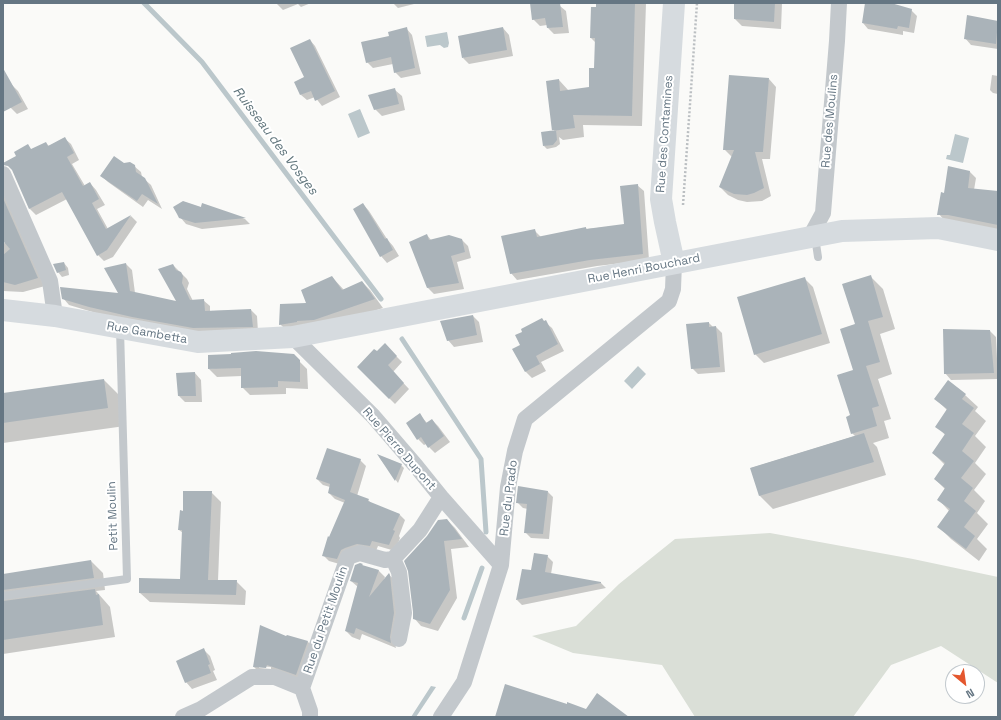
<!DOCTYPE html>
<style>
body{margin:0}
#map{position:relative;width:1001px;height:720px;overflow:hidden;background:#fafaf8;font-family:"Space Grotesk",sans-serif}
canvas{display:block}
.frame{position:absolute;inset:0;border:4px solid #657683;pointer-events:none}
.north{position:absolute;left:945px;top:664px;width:40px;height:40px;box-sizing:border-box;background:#fff;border:1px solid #c1c8cd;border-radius:50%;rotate:151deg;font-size:11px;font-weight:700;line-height:16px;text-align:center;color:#657683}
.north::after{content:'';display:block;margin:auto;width:14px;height:18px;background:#e4572e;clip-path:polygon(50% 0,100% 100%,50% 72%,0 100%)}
</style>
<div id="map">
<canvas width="1001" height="720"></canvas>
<div class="frame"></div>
<div class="north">N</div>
</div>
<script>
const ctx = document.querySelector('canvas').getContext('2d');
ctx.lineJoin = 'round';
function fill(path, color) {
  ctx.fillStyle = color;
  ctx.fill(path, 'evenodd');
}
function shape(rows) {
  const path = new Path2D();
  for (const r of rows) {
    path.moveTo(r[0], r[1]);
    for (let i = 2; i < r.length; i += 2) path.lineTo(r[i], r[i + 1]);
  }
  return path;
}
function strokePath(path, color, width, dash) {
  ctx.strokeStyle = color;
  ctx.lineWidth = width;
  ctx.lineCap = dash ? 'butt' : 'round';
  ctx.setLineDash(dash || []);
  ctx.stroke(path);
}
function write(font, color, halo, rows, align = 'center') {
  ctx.font = font + ' "Space Grotesk",sans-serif';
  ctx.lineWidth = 4;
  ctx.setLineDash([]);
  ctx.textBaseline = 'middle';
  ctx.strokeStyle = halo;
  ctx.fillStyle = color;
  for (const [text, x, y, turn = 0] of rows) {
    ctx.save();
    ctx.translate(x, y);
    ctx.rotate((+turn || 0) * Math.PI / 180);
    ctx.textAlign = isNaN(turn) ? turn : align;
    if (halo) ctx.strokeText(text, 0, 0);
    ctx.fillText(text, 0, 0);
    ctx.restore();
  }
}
const green = shape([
 [770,533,913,559,998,577,998,683,941,646,891,665,853,717,695,717,662,665,573,653,532,636,576,626,619,584,675,539]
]);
const water = shape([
 [447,32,449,43,448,47,444,48,440,45,427,47,425,36],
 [360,109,370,133,358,138,348,114],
 [955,134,969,138,963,163,946,159,947,155,950,155],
 [638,366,646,374,632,389,624,381],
 [431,686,436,687,416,717,411,717]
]);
const shadow = shape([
 [276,3,311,3,301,7,298,4,283,10],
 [393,3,418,3,398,8],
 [531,3,560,3,560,6,566,11,569,33,554,34,548,28,547,25,540,26,533,19],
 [597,3,646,3,642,126,583,125,584,137,563,140,559,137,560,144,556,147,547,149,544,146,554,132,559,80,569,91,590,88,595,69,596,43,591,38],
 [735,3,782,3,781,29,742,26,735,19],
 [866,3,886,3,911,10,917,16,914,33,903,31,903,35,868,29,863,23],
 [968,16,998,22,998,49,971,45,965,38],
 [406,28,412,35,421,74,401,78,395,72,393,64,373,68,367,62,390,37],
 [503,28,509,35,513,56,469,64,463,58],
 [310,40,315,46,340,97,322,106,315,97,307,100,301,95,306,78],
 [992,75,998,76,998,94,993,93,990,90],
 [769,79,776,87,770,159,762,159,771,196,762,201,747,202,738,200,728,195,720,187,732,157,724,149],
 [12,85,18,91,28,109,17,114,11,108,3,93,3,90],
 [395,90,402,96,405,110,382,116,375,109],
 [64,138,71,144,79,160,72,164,85,186,90,183,96,190,105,205,97,209,108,229,131,216,137,222,113,257,104,261,98,255,67,199,36,215,30,209,14,172,46,143,49,146],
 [123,164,134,166,141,172,142,177,151,185,162,209,148,200,143,207,108,182,102,176],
 [949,168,970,172,976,178,974,190,998,192,998,230,944,220,939,214,945,194],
 [637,185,644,191,649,260,597,266,517,280,511,273,534,230,541,237,586,228,587,229,625,225],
 [3,192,45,286,23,292,3,291,3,244,6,242,3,233],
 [202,204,245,219,250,224,202,229,186,224,180,217,201,208],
 [363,204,369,211,387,239,393,246,399,256,387,263,381,256],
 [427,235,431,240,462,240,468,246,471,258,457,262,464,289,434,294,428,288],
 [64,263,68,268,69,275,62,277,58,272],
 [126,264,132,270,135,293,178,302,173,265,187,279,189,283,187,289,193,301,203,300,210,306,210,311,251,310,257,316,258,332,200,334,96,313,69,305,63,298,120,294],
 [332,277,344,290,362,282,370,290,383,308,323,328,288,332,280,324,307,304],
 [871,277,883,289,895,329,880,334,892,374,878,379,891,419,884,421,889,438,873,443,877,447,886,475,773,509,760,496,751,468,855,436,852,433,851,416,856,325],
 [804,278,813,287,830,343,764,363,755,354],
 [473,316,479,322,483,342,454,347,448,340],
 [545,322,552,328,564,351,541,362,546,371,532,378,526,372,514,349,522,346],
 [709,323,713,327,716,327,722,333,725,372,698,374,692,368],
 [990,331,996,337,998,379,951,380,945,373],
 [385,345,402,362,393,372,409,389,395,404,358,367,377,353],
 [293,355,307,369,308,389,286,388,286,394,250,395,242,387,242,376,217,377,209,369],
 [195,373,201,380,202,402,185,402,179,396,177,374],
 [104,380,122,398,125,426,3,443,3,394],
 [965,395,978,407,975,411,986,421,975,436,986,447,975,463,986,474,974,490,985,501,977,513,988,524,977,539,987,549,979,561,951,539,939,527,949,511,938,499,945,489,935,479,945,465,933,453,946,436,937,426,947,410,936,399],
 [420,415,427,423,432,420,438,426,450,442,435,453,426,444,424,445,418,439],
 [379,457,401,465,404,468,398,483],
 [360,460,366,466,357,496,368,500,372,504,399,514,405,520,399,536,400,538,395,551,378,546,376,551,343,565,329,561,323,555,345,503,335,499,329,493,330,487,323,485,317,479],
 [211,492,221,502,218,581,236,581,246,591,245,605,150,602,140,593,181,580,183,533,179,530,183,512],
 [548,492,553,497,549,539,531,538,525,532,528,509,523,508,517,502],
 [447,520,455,528,469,547,451,549,457,598,438,631,421,626,414,618,409,571],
 [547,556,553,562,551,574,601,583,606,588,522,605,517,600,532,571],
 [91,561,103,573,105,590,96,591,110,607,115,637,3,654,3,575],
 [360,564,365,567,379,571,385,577,383,582,389,575,395,580,400,619,395,644,396,648,362,634,360,640,352,637,346,631,358,587,351,581],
 [288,636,308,642,314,648,302,681,260,673,254,667],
 [259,666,271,667,271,669,259,668],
 [203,649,210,656,215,670,213,671,217,680,192,689,186,682]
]);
const stream = shape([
 [144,3,202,62,381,299],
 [402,339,481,459,486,532],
 [464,618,482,568]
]);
const building = shape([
 [530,3,560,3,563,27,547,28,545,18,532,20],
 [596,3,635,3,632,116,573,115,575,128,552,131,546,81,559,79,560,91,589,87,589,68,594,68,595,38,590,38,591,7,596,7],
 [734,3,775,3,774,22,734,19],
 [865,3,891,3,912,9,909,28,898,26,897,29,862,23],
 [967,15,998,21,996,44,964,39],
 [407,27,415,68,394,73,391,57,366,63,361,42,389,36,388,32],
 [503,27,507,50,462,58,458,36],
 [310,39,335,91,315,101,311,91,300,95,294,82,304,77,290,48],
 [3,68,22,102,3,112],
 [729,75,769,78,763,152,755,152,764,188,754,193,747,195,734,194,719,187,734,150,723,150],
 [395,88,399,104,374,110,368,95],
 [556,130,557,140,553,145,543,146,541,132],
 [65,137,74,153,67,157,83,186,90,182,99,199,92,203,106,229,131,215,107,250,97,256,62,192,29,209,12,170,8,166,3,165,3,163,16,156,14,152,28,144,31,149,46,142,48,146],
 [114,156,124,163,130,162,135,165,136,172,145,178,158,204,142,194,137,201,100,176],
 [948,166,970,171,968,188,998,191,998,225,948,215,937,215,941,192,944,193],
 [638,184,643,254,590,260,510,274,501,236,535,229,537,237,586,227,586,229,624,224,620,186],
 [3,198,38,278,15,285,3,282,3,255,10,249,3,241],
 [183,201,201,207,202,203,246,218,195,223,179,218,177,214,173,207],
 [363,203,385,239,387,238,393,250,380,257,353,209],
 [427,234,429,240,449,235,462,239,465,252,451,256,459,283,427,288,409,242],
 [64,262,66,270,57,273,53,264],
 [126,263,130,291,176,301,158,269,173,264,176,270,181,272,183,276,182,283,190,300,204,299,205,311,251,309,253,327,193,328,132,317,89,307,62,299,60,287,118,293,104,268],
 [871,275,883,317,868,321,880,362,866,366,879,406,872,408,877,426,851,434,846,417,850,415,837,375,853,370,840,329,855,324,842,284],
 [332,276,342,290,362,281,375,299,314,320,297,321,297,322,279,325,280,304,306,303,301,290],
 [805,277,822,334,754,355,737,297],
 [473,315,477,335,447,341,440,321],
 [542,318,544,321,546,320,558,344,536,356,540,364,525,372,512,349,520,345,515,335,522,332,521,329],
 [709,322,709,327,716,326,720,367,691,369,686,324],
 [943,329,990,330,994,373,944,374],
 [385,343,397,356,388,365,404,383,389,399,357,367,374,349,377,351],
 [256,351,294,354,300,360,300,382,278,381,278,387,241,388,241,368,208,369,208,355,231,354,231,353],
 [195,372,196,396,178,396,176,373],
 [104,379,108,408,3,423,3,393],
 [948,380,966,394,962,399,974,408,962,424,974,433,962,451,974,461,961,478,973,488,964,501,976,511,964,527,975,536,966,549,937,527,950,509,937,500,945,488,934,479,945,463,932,453,945,434,935,427,947,409,934,399],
 [420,413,426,423,432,419,444,436,428,448,421,437,417,440,406,423],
 [864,433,874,462,759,496,750,468],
 [327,448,361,459,350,492,369,499,368,501,400,514,393,530,395,531,389,545,372,541,370,546,357,544,345,548,341,550,337,559,322,556,328,536,329,537,345,500,328,493,330,484,316,479],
 [377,454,402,464,395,481],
 [518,486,548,491,543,534,524,533,527,504,516,503],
 [183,491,212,491,208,580,237,580,236,595,139,593,139,578,180,579,182,530,178,530,180,510,183,511],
 [447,519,462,539,444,541,450,590,430,624,413,619,413,612,408,571,404,561,427,536,438,520],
 [534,553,548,555,545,572,601,582,601,583,516,600,522,569,531,570],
 [91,560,94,578,3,590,3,574],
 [360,563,363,564,362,565,379,570,369,597,389,573,390,575,394,613,390,637,391,643,356,628,354,634,345,631,358,583,350,581,355,565],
 [95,589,96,595,99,594,103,625,3,640,3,601],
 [260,625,286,636,287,635,308,641,296,675,267,665,266,668,253,667],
 [204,648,210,664,208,665,211,673,185,683,176,661],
 [505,684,567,704,567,702,586,709,597,693,629,717,495,717]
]);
const path = shape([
 [683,205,697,3]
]);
const lane = shape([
 [815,237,818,257],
 [3,596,127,579,120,329]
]);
const street = shape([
 [3,174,50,281,55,316],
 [810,237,823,213,837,41,839,3],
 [293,337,373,416,416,466,441,497,501,565],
 [393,559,399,572,404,613,399,639],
 [302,688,348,557,360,553,385,560,393,559,420,530,441,497],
 [302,688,310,711,310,717],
 [183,717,201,709,252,677,275,677,302,688],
 [441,717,464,682,501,565,508,487,515,451,525,419,669,301,673,289,674,263]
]);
const secondary = shape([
 [674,3,661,199,665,222,674,263],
 [3,310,55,316,198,342,293,337,842,231,938,228,998,240]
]);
const streetNames = [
 ["Rue des Moulins",830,121,-85],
 ["Rue des Contamines",665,134,-86],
 ["Rue Henri Bouchard",644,269,-11],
 ["Rue Gambetta",147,333,10],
 ["Rue Pierre Dupont",399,449,49],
 ["Rue du Prado",509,498,-83],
 ["Petit Moulin",113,516,-92],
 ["Rue du Petit Moulin",326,620,-71]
];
const waterNames = [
 ["Ruisseau des Vosges",275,141,53]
];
fill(green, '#dadfd7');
fill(water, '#bbc7cb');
fill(shadow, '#0003');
strokePath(stream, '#bbc7cb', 5);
fill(building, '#aab3b9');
strokePath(path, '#bbbfc2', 2.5, [2, 2]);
strokePath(lane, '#c3c8cc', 8);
strokePath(street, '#c3c8cc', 16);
strokePath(secondary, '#d6dbdf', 22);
write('12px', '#657683', '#fff', streetNames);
write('italic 13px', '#60757c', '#fff', waterNames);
</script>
